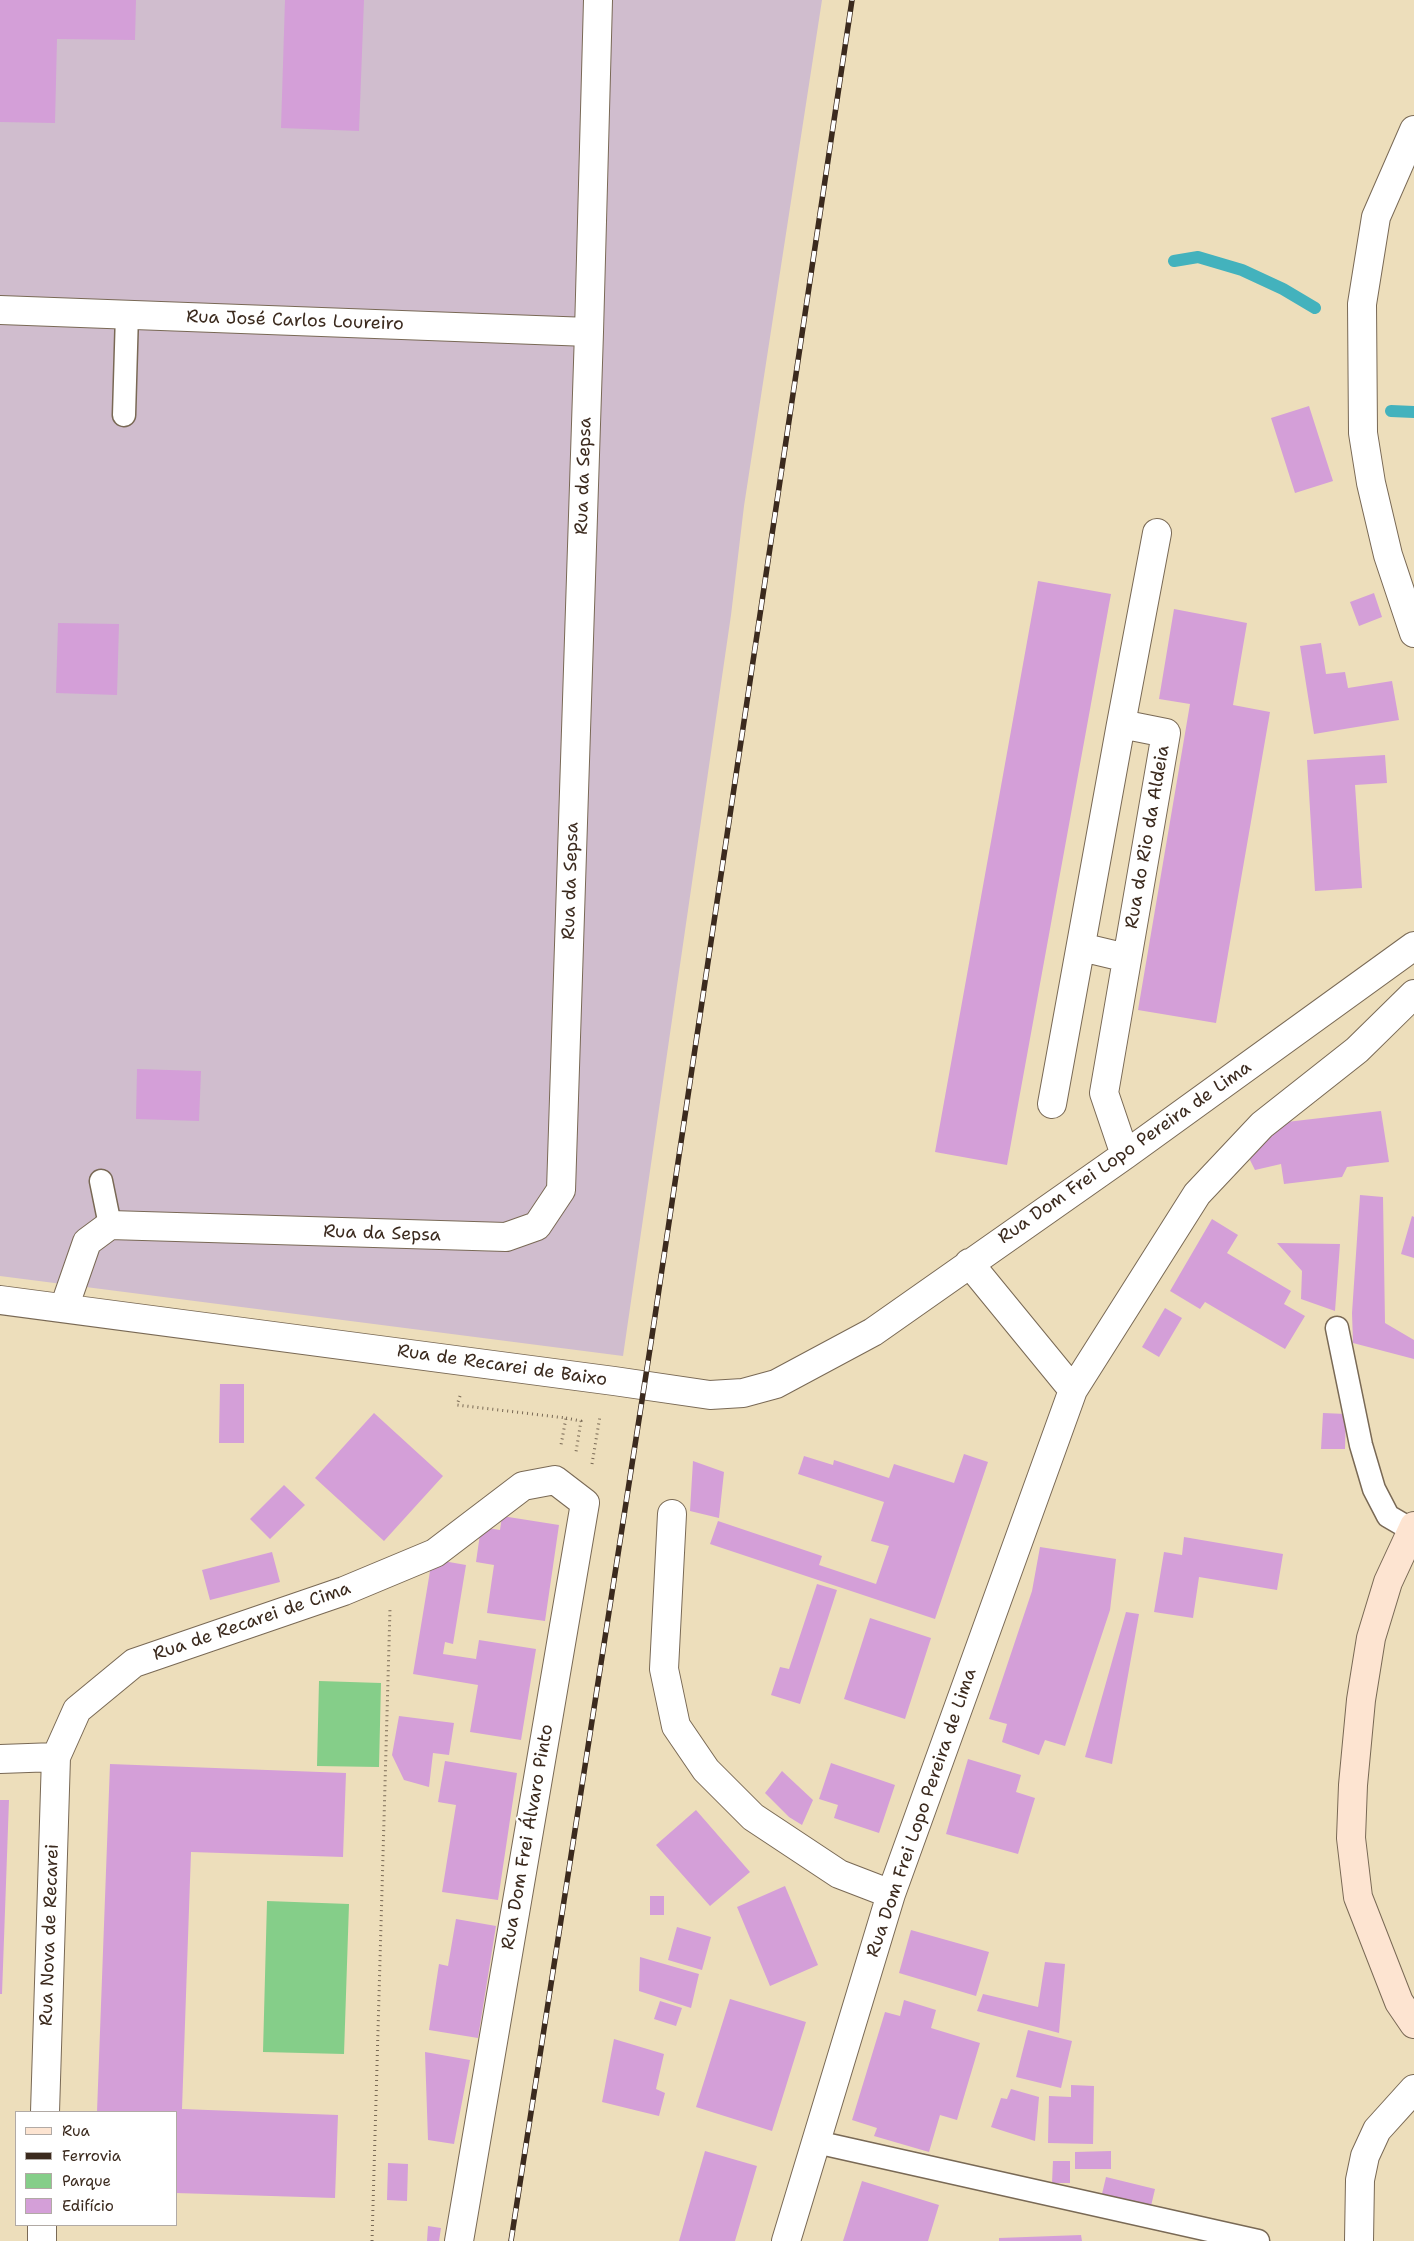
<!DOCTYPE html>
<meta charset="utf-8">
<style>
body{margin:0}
#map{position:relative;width:1414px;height:2241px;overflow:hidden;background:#eddebb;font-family:"Shantell Sans",sans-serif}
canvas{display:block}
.legend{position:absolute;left:15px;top:2111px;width:162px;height:115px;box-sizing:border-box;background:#fff;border:1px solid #b1aaa5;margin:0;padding:6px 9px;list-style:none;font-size:15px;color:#3b2a1e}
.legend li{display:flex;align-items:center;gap:10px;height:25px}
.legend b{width:25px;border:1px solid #b1aaa5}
</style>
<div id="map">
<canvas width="1414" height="2241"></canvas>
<ul class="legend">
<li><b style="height:6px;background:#fde4d1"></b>Rua</li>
<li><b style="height:6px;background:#3b2a1e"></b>Ferrovia</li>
<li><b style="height:14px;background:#85ce89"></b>Parque</li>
<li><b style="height:14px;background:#d49fd8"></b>Edifício</li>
</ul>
</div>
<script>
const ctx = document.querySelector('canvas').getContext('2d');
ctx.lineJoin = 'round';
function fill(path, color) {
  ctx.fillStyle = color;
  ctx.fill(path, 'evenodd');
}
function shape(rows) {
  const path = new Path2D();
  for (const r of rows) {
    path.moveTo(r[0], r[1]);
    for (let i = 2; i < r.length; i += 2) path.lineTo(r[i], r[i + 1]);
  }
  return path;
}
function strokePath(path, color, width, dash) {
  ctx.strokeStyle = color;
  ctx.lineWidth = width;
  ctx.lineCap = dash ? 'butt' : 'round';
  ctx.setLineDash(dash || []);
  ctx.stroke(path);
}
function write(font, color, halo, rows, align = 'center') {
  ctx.font = font + ' "Shantell Sans",sans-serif';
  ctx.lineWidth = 4.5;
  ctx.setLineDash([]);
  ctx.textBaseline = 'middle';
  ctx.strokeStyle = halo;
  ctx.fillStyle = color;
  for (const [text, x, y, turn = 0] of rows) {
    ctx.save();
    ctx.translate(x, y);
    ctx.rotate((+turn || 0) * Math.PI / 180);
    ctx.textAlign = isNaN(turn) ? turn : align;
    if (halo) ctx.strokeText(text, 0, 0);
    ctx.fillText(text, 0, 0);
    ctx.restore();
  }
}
const industrial = shape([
 [0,0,822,0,744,506,731,615,623,1356,0,1276]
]);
const green = shape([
 [319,1681,381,1683,379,1767,317,1766],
 [267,1901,349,1904,344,2054,263,2052]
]);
const stream = shape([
 [1174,261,1198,257,1242,270,1283,289,1315,308],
 [1391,411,1414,412]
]);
const building = shape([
 [0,0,136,0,135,40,57,39,55,123,0,122],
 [285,0,364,0,359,131,281,128],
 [1309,406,1333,481,1295,493,1271,418],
 [1038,581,1111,594,1007,1165,935,1152],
 [1374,593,1382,617,1359,626,1350,602],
 [1174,609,1247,623,1233,705,1270,712,1216,1023,1138,1010,1190,704,1159,699],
 [58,623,119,624,117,695,56,693],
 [1321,643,1326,674,1345,672,1348,688,1392,681,1399,720,1314,734,1300,646],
 [1385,755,1387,783,1355,785,1362,888,1315,891,1307,760],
 [137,1069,201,1071,199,1121,136,1119],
 [1381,1111,1389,1162,1347,1167,1342,1177,1284,1184,1281,1164,1255,1170,1249,1158,1278,1123],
 [1360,1195,1383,1197,1385,1323,1414,1340,1414,1359,1353,1343,1352,1313],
 [1412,1216,1414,1217,1414,1258,1401,1254],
 [1212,1219,1238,1235,1227,1253,1291,1291,1284,1304,1305,1316,1285,1349,1205,1302,1200,1309,1170,1291],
 [1277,1243,1340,1244,1335,1311,1301,1299,1302,1271],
 [1165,1308,1182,1318,1159,1357,1142,1347],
 [220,1384,244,1384,244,1443,219,1443],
 [374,1413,443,1476,384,1541,315,1478],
 [1323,1413,1346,1414,1345,1449,1321,1449],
 [964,1454,988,1462,935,1619,710,1544,718,1521,822,1556,819,1565,876,1584,889,1546,871,1541,884,1502,798,1474,804,1456,833,1465,834,1460,889,1478,894,1464,954,1483],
 [693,1461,724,1472,719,1518,690,1511],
 [284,1485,305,1505,270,1539,250,1519],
 [502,1516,559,1525,545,1621,487,1613,494,1565,476,1562,481,1527,500,1530],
 [1184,1537,1283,1554,1277,1590,1199,1577,1193,1618,1154,1612,1164,1552,1182,1555],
 [1040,1547,1116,1559,1110,1610,1065,1746,1045,1740,1039,1755,1002,1742,1007,1724,989,1719,1032,1591],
 [272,1552,280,1582,210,1600,202,1570],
 [432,1559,466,1565,453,1644,445,1642,443,1654,476,1659,479,1640,536,1649,521,1740,470,1732,478,1685,413,1674],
 [817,1584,837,1590,800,1704,771,1695,780,1667,789,1669],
 [1126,1612,1139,1614,1112,1764,1085,1757],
 [870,1618,931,1638,905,1719,844,1699],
 [399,1716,454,1723,449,1755,433,1753,429,1787,404,1780,392,1755],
 [968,1759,1021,1775,1016,1792,1035,1798,1018,1854,946,1834],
 [445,1761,517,1773,498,1900,442,1892,456,1805,438,1802],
 [831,1763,895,1785,879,1833,834,1818,838,1805,819,1799],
 [110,1764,346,1773,343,1857,191,1852,182,2109,338,2115,335,2198,176,2193,176,2112,97,2112],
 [782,1771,813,1800,802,1825,789,1817,765,1793],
 [0,1800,9,1800,2,1994,0,1994],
 [696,1810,750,1872,710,1906,656,1845],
 [785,1886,818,1965,770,1986,737,1907],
 [650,1896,664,1896,664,1915,650,1915],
 [456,1919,496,1926,478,2038,429,2030,439,1964,448,1966],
 [677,1927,711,1937,702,1970,668,1960],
 [911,1930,989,1952,976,1996,899,1973],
 [640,1957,699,1974,691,2008,639,1991],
 [1045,1962,1065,1964,1059,2033,977,2011,983,1994,1038,2007],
 [730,1999,806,2022,772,2131,696,2107],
 [904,2000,936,2010,931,2028,980,2043,957,2120,940,2115,929,2152,874,2136,877,2128,852,2120,885,2012,900,2016],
 [660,2001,682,2008,676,2026,654,2019],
 [1028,2030,1072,2041,1061,2088,1016,2077],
 [614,2039,664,2054,656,2089,665,2093,659,2116,602,2102],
 [425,2052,470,2060,454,2144,428,2140],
 [1071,2085,1094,2086,1093,2144,1048,2143,1049,2096,1071,2097],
 [1011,2089,1039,2097,1035,2141,991,2127,1001,2098,1007,2099],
 [705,2151,757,2166,735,2241,679,2241],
 [1111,2151,1111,2169,1075,2169,1075,2152],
 [1053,2161,1070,2161,1070,2183,1052,2183],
 [388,2163,408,2164,407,2201,387,2200],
 [1106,2177,1155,2189,1151,2206,1102,2194],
 [862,2181,939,2205,928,2241,843,2241],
 [428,2226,441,2228,439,2241,427,2241],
 [1081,2235,1082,2241,999,2241,999,2238]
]);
const path = shape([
 [460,1396,457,1405,566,1418,561,1445],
 [566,1418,581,1421,576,1452],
 [592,1464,600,1416],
 [372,2241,390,1609]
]);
const lane = shape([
 [124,415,127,314],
 [101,1181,110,1225],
 [1337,1328,1361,1445,1374,1489,1388,1516,1412,1530],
 [816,2142,1258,2241]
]);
const street = shape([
 [1414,130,1376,217,1362,304,1363,433,1371,483,1388,555,1414,633],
 [0,310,589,332],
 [1081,947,1127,958],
 [1052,1104,1121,724],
 [1125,1155,1104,1093,1166,733,1121,724,1157,533],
 [969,1263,1073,1390],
 [0,1300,614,1381,710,1395,743,1393,776,1384,873,1332,1125,1155,1414,946],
 [64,1308,87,1242,110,1225,506,1237,537,1226,561,1190,589,332,598,0],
 [672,1514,664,1669,676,1726,706,1770,753,1817,839,1874,891,1894],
 [0,1759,56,1757],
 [45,2112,56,1757,77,1710,134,1663,344,1591,435,1553,523,1486,555,1480,585,1503,459,2241],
 [42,2241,42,2225],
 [786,2241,891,1894,1073,1390,1197,1194,1262,1125,1357,1050,1414,994],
 [1359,2241,1360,2180,1365,2156,1377,2130,1414,2089]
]);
const secondary = shape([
 [1414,1526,1388,1582,1371,1638,1361,1700,1353,1785,1351,1838,1358,1897,1399,2002,1414,2024]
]);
const rail = shape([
 [511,2241,652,1336,852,0]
]);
const streetNames = [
 ["Rua José Carlos Loureiro",295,321,2],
 ["Rua da Sepsa",584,476,-88],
 ["Rua do Rio da Aldeia",1148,837,-80],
 ["Rua da Sepsa",571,881,-88],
 ["Rua Dom Frei Lopo Pereira de Lima",1125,1153,-35],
 ["Rua da Sepsa",382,1234,2],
 ["Rua de Recarei de Baixo",502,1366,8],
 ["Rua de Recarei de Cima",252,1622,-19],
 ["Rua Dom Frei Lopo Pereira de Lima",922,1813,-71],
 ["Rua Dom Frei Álvaro Pinto",528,1837,-80],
 ["Rua Nova de Recarei",50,1935,-88]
];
fill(industrial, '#d0bdce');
fill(green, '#85ce89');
strokePath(stream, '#43b2bd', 12);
fill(building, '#d49fd8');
strokePath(lane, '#796955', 25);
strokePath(street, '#796955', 30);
strokePath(secondary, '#796955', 30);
strokePath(path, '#796955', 3, [1, 4]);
strokePath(lane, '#fff', 22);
strokePath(street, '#fff', 28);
strokePath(secondary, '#fde4d1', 28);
strokePath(rail, '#3b2a1e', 5.5);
strokePath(rail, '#fff', 4, [11]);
write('18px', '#3b2a1e', '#fff', streetNames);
</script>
